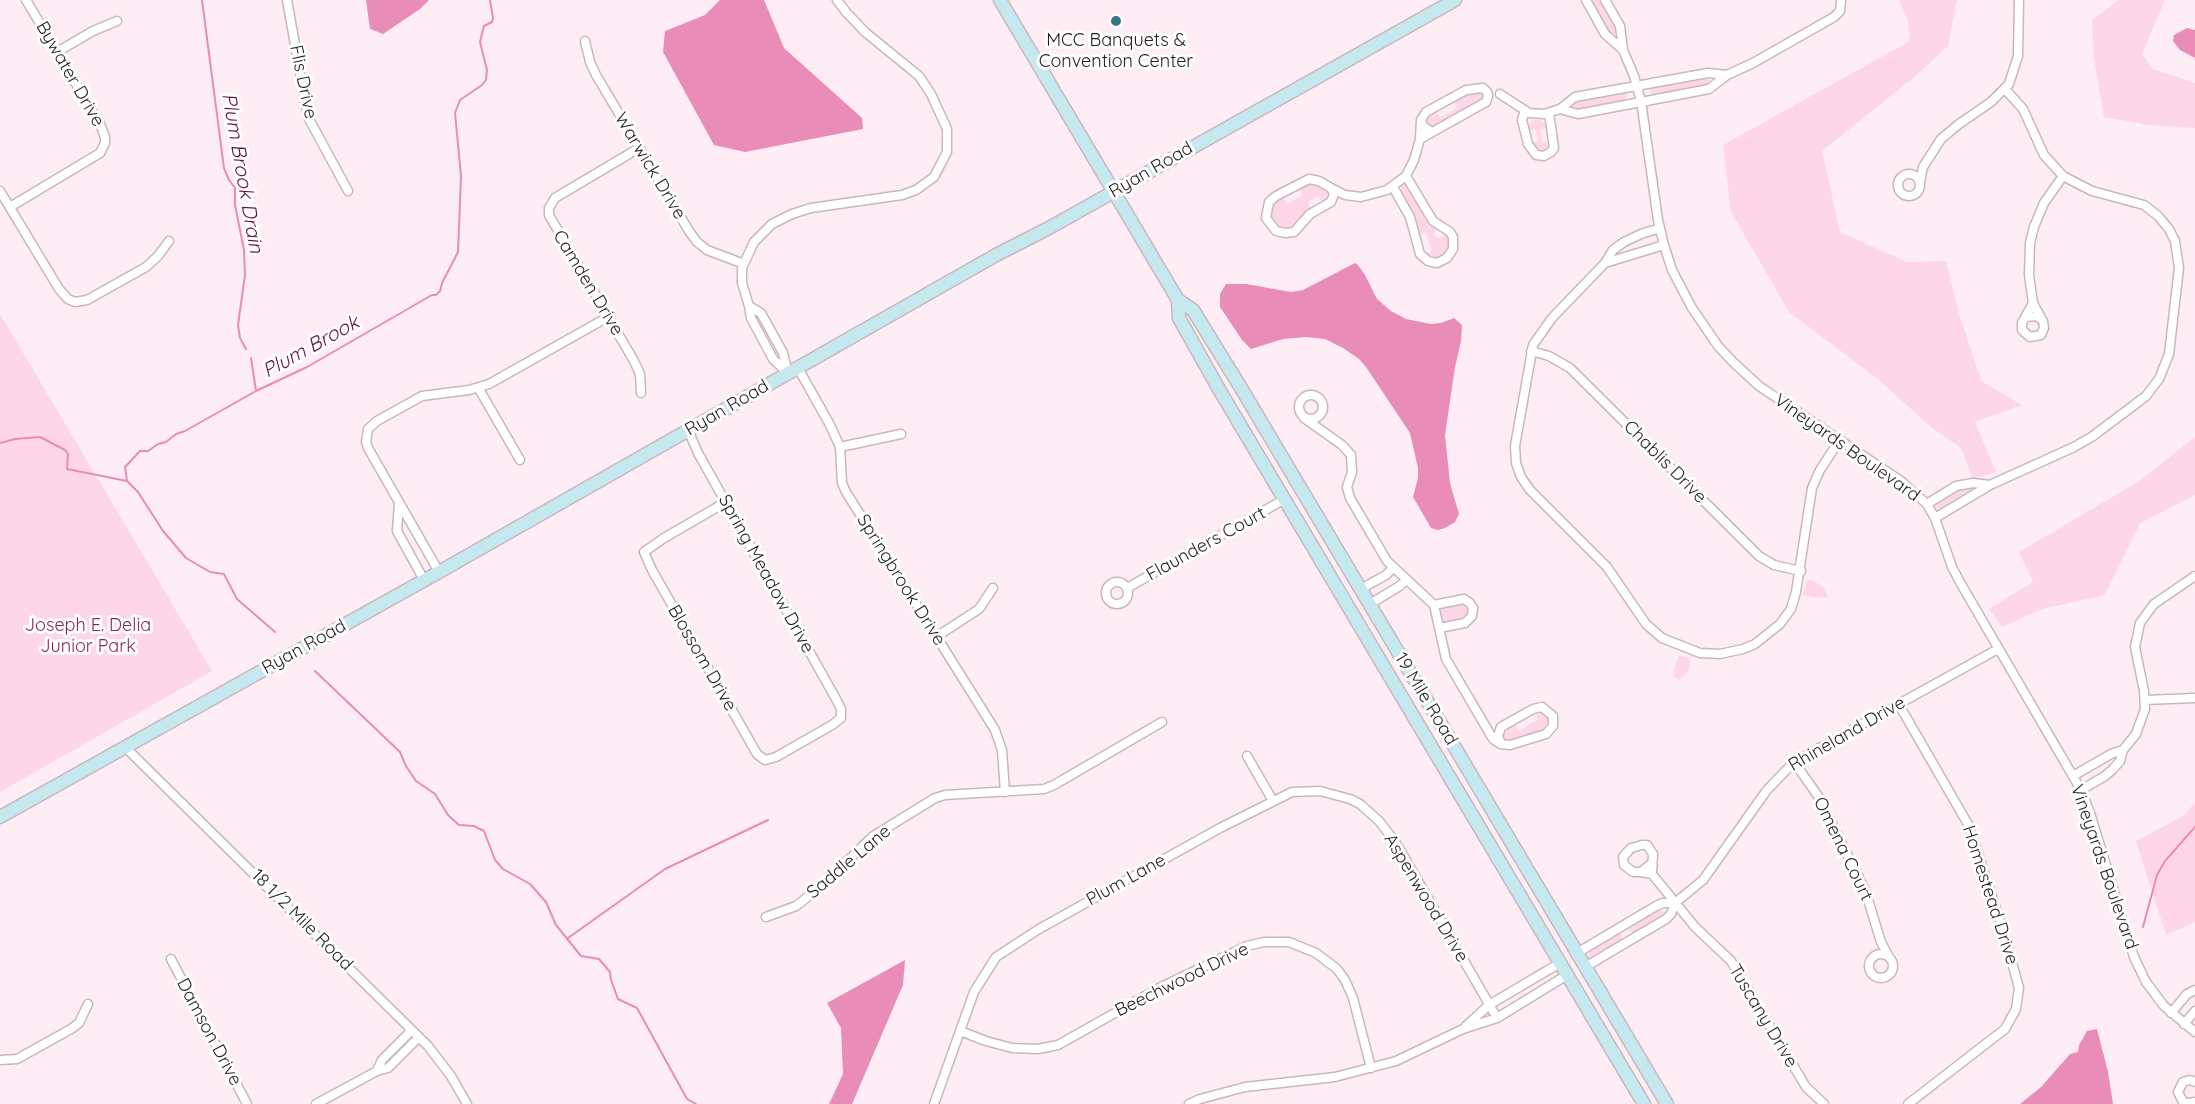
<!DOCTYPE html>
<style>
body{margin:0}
canvas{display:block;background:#feedf4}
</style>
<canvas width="2195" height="1104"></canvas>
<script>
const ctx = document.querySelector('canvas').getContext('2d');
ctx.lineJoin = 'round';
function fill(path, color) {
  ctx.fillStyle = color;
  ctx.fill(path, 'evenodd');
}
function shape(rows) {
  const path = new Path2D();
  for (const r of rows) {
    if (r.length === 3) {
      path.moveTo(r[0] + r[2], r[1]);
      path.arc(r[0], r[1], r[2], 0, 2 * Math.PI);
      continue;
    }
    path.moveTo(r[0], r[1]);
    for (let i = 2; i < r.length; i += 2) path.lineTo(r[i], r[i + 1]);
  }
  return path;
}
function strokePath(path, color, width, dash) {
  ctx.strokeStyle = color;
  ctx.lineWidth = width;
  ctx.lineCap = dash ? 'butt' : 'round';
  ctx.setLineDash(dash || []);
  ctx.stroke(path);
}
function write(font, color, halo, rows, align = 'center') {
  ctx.font = font + ' Quicksand,sans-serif';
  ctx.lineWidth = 6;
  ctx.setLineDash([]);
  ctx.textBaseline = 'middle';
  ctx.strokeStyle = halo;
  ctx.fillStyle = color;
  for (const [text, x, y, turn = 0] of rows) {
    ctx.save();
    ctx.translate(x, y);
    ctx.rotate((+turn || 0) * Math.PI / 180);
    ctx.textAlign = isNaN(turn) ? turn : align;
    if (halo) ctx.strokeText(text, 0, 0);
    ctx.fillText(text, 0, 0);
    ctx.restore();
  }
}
const green = shape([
 [1591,0,1600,0,1616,30,1615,34,1610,33],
 [1899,0,1957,0,1948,46,1914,77,1822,151,1840,232,1907,262,1946,261,1960,317,1981,381,2022,405,1975,422,1996,472,1973,479,1961,448,1931,427,1878,379,1789,312,1731,212,1723,145,1910,41,1908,21],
 [2119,0,2165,0,2142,54,2153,69,2195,83,2195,128,2149,125,2104,117,2094,58,2092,20],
 [1706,76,1710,81,1707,86,1655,95,1652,95,1650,91,1650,88],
 [1624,91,1628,95,1625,101,1577,110,1572,105,1575,100],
 [1481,92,1484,96,1481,100,1433,127,1426,123,1427,116,1436,111,1440,118,1457,108,1454,102,1466,95],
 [1533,120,1541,120,1546,125,1547,128,1540,130,1543,142,1550,141,1550,146,1546,151,1539,151,1534,146,1533,143,1539,140,1535,129,1528,131,1528,127],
 [1312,183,1327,191,1328,197,1327,200,1322,202,1318,196,1308,202,1311,209,1292,228,1286,229,1276,226,1270,215,1272,205,1283,197,1287,204,1303,195,1299,187],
 [1402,184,1408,185,1428,221,1436,229,1433,235,1441,239,1445,233,1448,237,1449,248,1444,255,1438,259,1429,258,1425,254,1432,251,1426,233,1419,234,1415,217,1400,190],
 [0,314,212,671,0,792],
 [2195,437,2195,495,2140,523,2105,595,2042,609,2002,627,1989,609,2033,582,2019,552,2138,482],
 [1968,488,1972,488,1973,491,1940,509,1936,507,1938,501,1946,496],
 [1807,580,1812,580,1823,587,1828,596,1823,598,1803,595],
 [1461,602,1468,605,1470,610,1464,620,1444,622,1441,615,1441,606],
 [1679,656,1687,657,1690,659,1690,663,1688,672,1679,680,1674,676,1673,671],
 [1538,711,1543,712,1549,717,1549,725,1546,729,1510,741,1503,738,1504,731,1515,725,1519,731,1538,719,1535,713],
 [2195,802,2195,922,2166,935,2136,841,2185,815],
 [1660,910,1663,911,1663,915,1634,933,1630,931,1630,927],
 [1619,934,1622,935,1622,939,1593,957,1588,956,1590,951]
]);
const water = shape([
 [366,0,429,0,420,9,383,34,370,29],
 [720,0,764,0,784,48,862,118,863,129,745,152,714,145,663,52,665,31,705,15],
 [2187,28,2195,30,2195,58,2180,50,2173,41,2174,35],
 [1355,263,1358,265,1365,275,1377,299,1391,311,1406,319,1431,324,1441,323,1454,318,1462,325,1461,341,1455,367,1445,435,1450,483,1459,514,1455,522,1445,528,1438,530,1431,528,1413,497,1418,478,1418,468,1410,433,1366,367,1359,359,1343,348,1325,339,1306,337,1283,339,1251,349,1242,340,1220,307,1220,294,1226,284,1246,284,1291,292,1303,290],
 [905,960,903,985,852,1104,829,1104,843,1074,841,1028,827,1003],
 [2097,1029,2108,1072,2113,1104,2020,1104,2041,1087,2070,1054,2078,1052,2079,1045,2087,1031]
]);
const stream = shape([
 [202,0,224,168,229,180,235,188,235,205,244,250,245,275,238,325,240,338,246,349],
 [251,358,256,391],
 [0,443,15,439,40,437,65,450,68,454,67,469,127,481],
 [275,632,237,599,224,574,210,572,186,558,163,531,138,492,127,481,125,467,140,451,148,451,158,444,166,442,176,434,185,431,256,391,307,367,432,295,436,295,440,291,442,283,458,252,461,176,455,113,460,100,482,85,486,80,487,70,480,42,484,26,492,22,493,18,490,0],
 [315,671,400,752,406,766,416,781,435,794,448,815,459,825,474,826,484,831,495,860,503,869,530,884,546,902,556,925,581,956,599,959,610,972,611,980,618,999,637,1008,687,1099,696,1104],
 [2143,927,2157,875,2165,861,2195,827],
 [568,938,665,869,768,820]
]);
const minor = shape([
 [287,0,308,117,348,191],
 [1586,0,1605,34,1623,50,1620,26,1605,0],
 [585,41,590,62,596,75,689,231,697,242,707,250,744,264],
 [1623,50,1634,76,1641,101,1658,220,1664,245,1672,270,1692,308,1718,346,1733,362,1759,386,1901,481,1927,504,1935,518,1952,567,1961,584,2081,790,2090,813,2134,957,2146,982,2164,1006,2195,1032],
 [57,52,93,31,117,21],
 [1708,73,1727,75,1709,89,1578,114,1560,109,1575,97,1708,73],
 [1727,75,1753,63,1834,17,1840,11,1841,0],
 [1500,94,1529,113,1544,114,1560,109],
 [1525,110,1522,120,1528,144,1536,155,1544,156,1551,152,1554,148,1549,113],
 [1421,120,1420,139,1486,102,1488,96,1487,92,1483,88,1466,90,1426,112,1421,120,1423,126,1432,132],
 [639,148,555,198,549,208,549,215,634,361,640,374,641,393],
 [1909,185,11],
 [1309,179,1319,181,1331,188,1334,194,1331,202,1310,214,1294,232,1285,233,1276,231,1266,218,1269,202,1276,196,1309,179],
 [1920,182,1923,167,1941,139,1959,124,1991,102,2009,84,2018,56,2019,0],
 [1393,187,1410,217,1420,254,1428,261,1432,262,1437,263,1447,258,1453,249,1453,237,1450,232,1433,221,1406,176],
 [1331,188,1345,195,1361,197,1387,190,1406,176,1414,160,1420,139],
 [0,191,59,289,68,299,75,302,87,300,146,267,158,256,169,241],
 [10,207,100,153,105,143,105,137,100,124,26,0],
 [1660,228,1641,234,1624,242,1613,250,1605,263,1664,245],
 [1605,263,1552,318,1533,345,1515,446,1516,463,1521,477,1530,490,1607,567,1646,624,1662,638,1700,653,1720,654,1743,649,1755,644,1780,624,1791,609,1796,592,1812,488,1820,470,1839,441],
 [749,306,742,283,742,268,754,242,772,224,792,214,811,208,902,195,916,190,934,177,947,152,947,129,931,94,919,76,865,32,846,12,837,0],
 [749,306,761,313,783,353,788,373,773,359,751,318,749,306],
 [2026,317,2037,316,2043,321,2044,328,2041,335,2030,337,2022,330,2022,323,2033,303],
 [2041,318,2033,303,2029,275,2030,243,2034,227,2044,203,2063,176],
 [1531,351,1549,356,1570,368,1759,556,1774,565,1801,571],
 [798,368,830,425,840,447,842,483,846,492,995,730,1002,750,1005,792],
 [479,389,520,460],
 [1311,407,12],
 [1304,418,1342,445,1351,455,1352,472,1347,487,1350,498,1387,561,1434,605,1446,659,1493,739,1501,744,1510,745,1546,734,1553,726,1553,716,1542,707,1533,709,1501,727,1498,736,1501,744],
 [688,430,698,453,836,699,841,709,841,718,832,725,776,757,765,760,757,754,652,570,644,552,664,538,726,502],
 [840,447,901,434],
 [1990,485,2074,447,2093,436,2146,396,2159,379,2169,354,2179,268,2175,241,2169,229,2158,216,2144,205,2092,191,2063,176,2044,155,2023,109,2005,89],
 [399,503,397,531,424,580],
 [1927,504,1956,486,1973,483,1990,485,1935,518],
 [439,572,368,448,366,442,368,429,377,421,422,396,469,390,489,384,608,317],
 [1117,593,11],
 [1127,588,1285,499],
 [1361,589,1386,575,1393,568],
 [1370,604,1398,587,1407,580],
 [1434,605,1464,599,1470,603,1473,608,1472,616,1465,623,1439,628],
 [936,637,979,609,993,588],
 [2145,700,2195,698],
 [1898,703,1969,826,2004,933,2019,988,2016,1009,2005,1029,1908,1104],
 [124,746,428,1046,451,1076,467,1104],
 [2123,750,2136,734,2145,709,2144,691,2135,647,2140,623,2154,604,2195,576],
 [1247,756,1273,801],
 [1794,762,1818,796,1865,890,1881,942,1889,957],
 [2073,776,2111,754,2123,750,2120,761,2113,769,2105,776,2081,790],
 [1652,863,1641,872,1633,872,1624,865,1623,857,1631,848,1642,845,1647,845,1653,854,1652,874],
 [1641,872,1652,874,1695,927,1731,961,1806,1087,1824,1104],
 [766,917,796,906,823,885,872,837,935,798,945,795,1044,789,1054,785,1162,722],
 [1577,953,1656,906,1663,903,1675,903],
 [1881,966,12],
 [171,959,247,1104],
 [1585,967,1666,919,1671,914,1675,903,1703,880,1767,790,1794,762,1998,649],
 [2171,1013,2187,994,2195,990],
 [2184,1024,2195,1011],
 [1466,1026,1489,1005,1560,963],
 [412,1030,382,1060,377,1071,388,1068,419,1037],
 [960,1031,986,1041,1012,1048,1038,1049,1058,1045,1161,987,1247,946,1264,942,1289,942,1316,953,1337,969,1345,980,1353,998,1371,1068],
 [0,1060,17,1059,71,1029,79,1023,88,1004],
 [2195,1082,2190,1080,2183,1082,2178,1092,2183,1102,2190,1103,2195,1102],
 [316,1104,377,1071],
 [934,1104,974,992,996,957,1039,929,1220,828,1292,792,1320,791,1350,799,1360,804,1379,821,1396,843,1497,1018],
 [1189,1104,1200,1099,1245,1087,1335,1077,1396,1061,1463,1029,1497,1018,1567,975]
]);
const secondary = shape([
 [1000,0,1178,300,1193,310,1238,383,1667,1104],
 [1178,300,1179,318,1220,391,1644,1104],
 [0,817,439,572,996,255,1049,228,1455,0]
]);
const markers = [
 [1116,21,6,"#337986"]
];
const poiNames = [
 ["MCC Banquets &",1116,41],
 ["Convention Center",1116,62]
];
const streetNames = [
 ["Bywater Drive",70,74,60],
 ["Flis Drive",303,82,78],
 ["Warwick Drive",650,166,59],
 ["Ryan Road",1151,170,-30],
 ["Camden Drive",588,283,59],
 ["Ryan Road",727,408,-30],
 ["Vineyards Boulevard",1847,448,35],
 ["Chablis Drive",1665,462,45],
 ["Flaunders Court",1206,544,-29],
 ["Spring Meadow Drive",766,574,61],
 ["Springbrook Drive",901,580,58],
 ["Ryan Road",304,647,-29],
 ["Blossom Drive",702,658,60],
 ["19 Mile Road",1426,699,59],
 ["Rhineland Drive",1847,734,-30],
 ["Omena Court",1843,849,64],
 ["Saddle Lane",849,862,-40],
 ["Vineyards Boulevard",2104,867,71],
 ["Plum Lane",1126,880,-29],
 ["Homestead Drive",1990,895,72],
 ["Aspenwood Drive",1426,898,59],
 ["18 1/2 Mile Road",302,920,45],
 ["Beechwood Drive",1182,980,-26],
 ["Tuscany Drive",1763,1016,59],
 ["Damson Drive",209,1032,62]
];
const parkNames = [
 ["Joseph E. Delia",88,626],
 ["Junior Park",88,647]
];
const waterNames = [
 ["Plum Brook Drain",242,173,80],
 ["Plum Brook",311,347,-29]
];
fill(green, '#fdd7e7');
fill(water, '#ea8cb8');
strokePath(stream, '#ea8cb8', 2);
strokePath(minor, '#c8b8be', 11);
strokePath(secondary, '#c8b8be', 15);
strokePath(minor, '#fff', 8);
strokePath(secondary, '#c6e8ef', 12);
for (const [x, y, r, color] of markers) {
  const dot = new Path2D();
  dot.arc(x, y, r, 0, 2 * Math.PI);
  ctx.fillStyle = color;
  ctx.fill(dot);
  strokePath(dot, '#fff', 2);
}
write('18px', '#231d20', '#fff', poiNames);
write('18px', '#231d20', '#fff', streetNames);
write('18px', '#8f225f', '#fff', parkNames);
write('italic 20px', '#651241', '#fff', waterNames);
</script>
